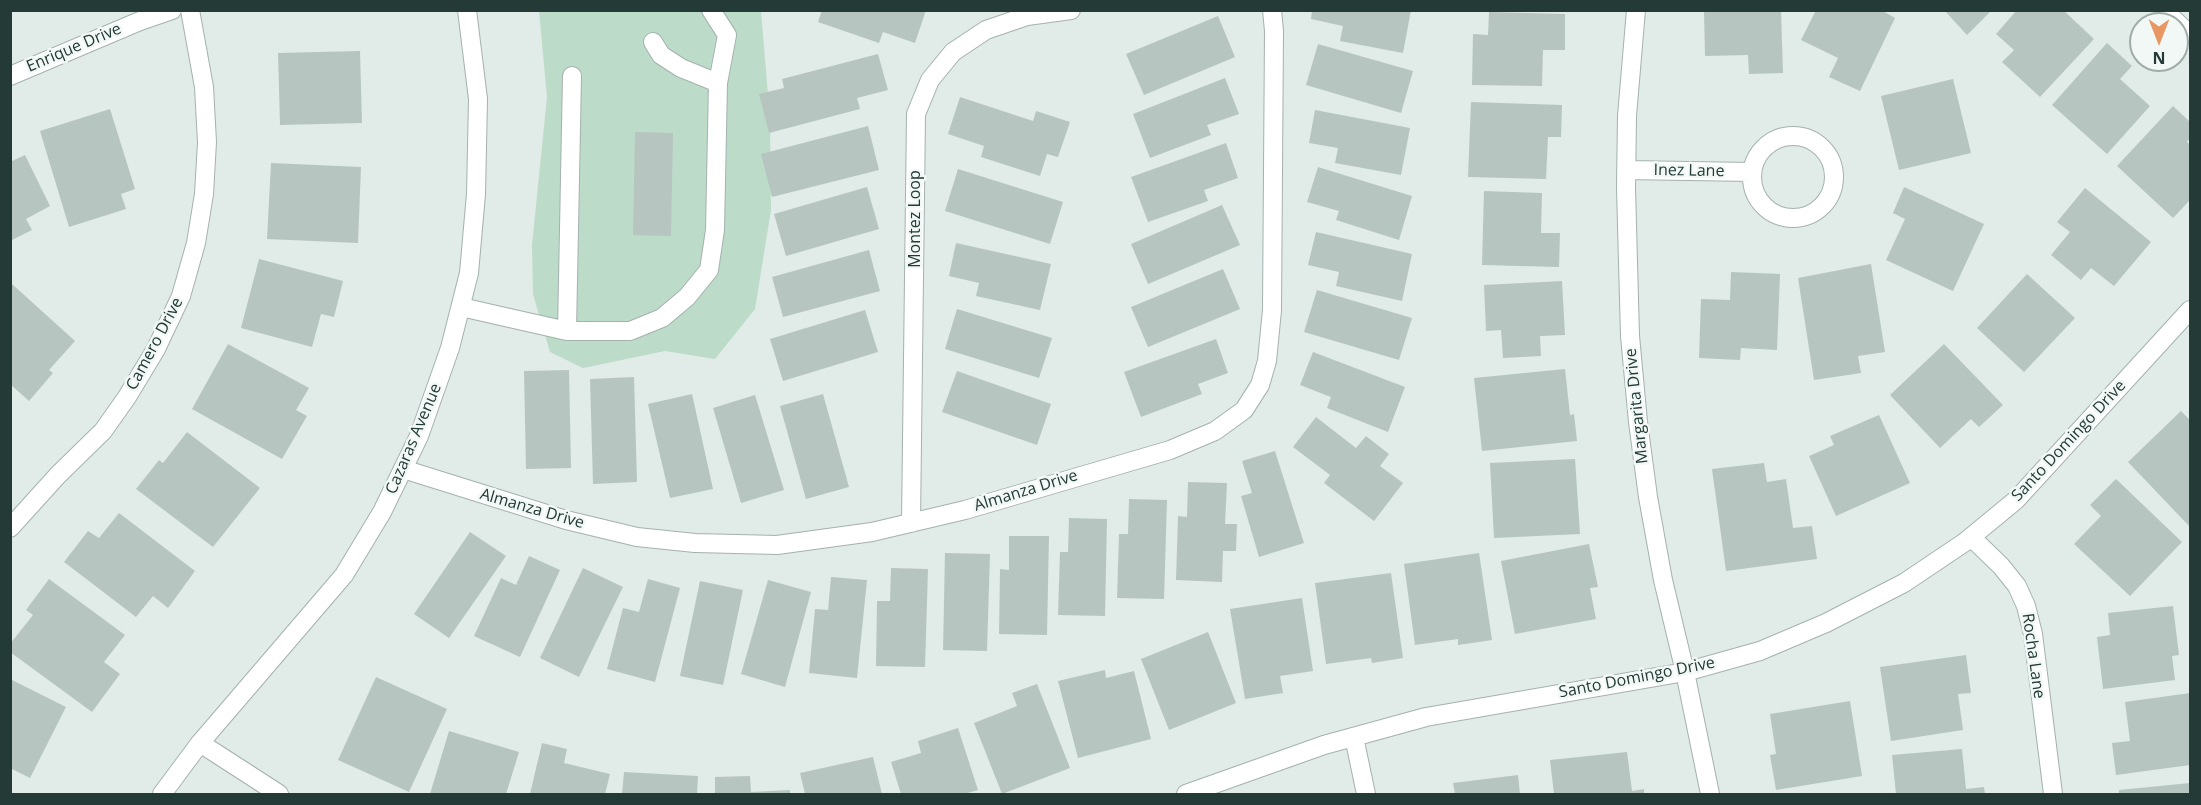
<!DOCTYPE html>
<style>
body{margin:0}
#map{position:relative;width:2201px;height:805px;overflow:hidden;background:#e1ebe8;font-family:"Open Sans",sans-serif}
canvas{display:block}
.frame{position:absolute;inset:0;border:12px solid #233a37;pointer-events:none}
.north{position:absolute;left:2129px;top:12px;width:60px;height:60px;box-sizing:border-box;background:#f2f8f5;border:2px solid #9faca9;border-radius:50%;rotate:180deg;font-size:16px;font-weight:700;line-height:24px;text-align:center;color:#233a37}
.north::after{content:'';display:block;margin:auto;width:21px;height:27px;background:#e89662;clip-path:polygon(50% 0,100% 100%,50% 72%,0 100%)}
</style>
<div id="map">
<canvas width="2201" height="805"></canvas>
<div class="frame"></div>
<div class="north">N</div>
</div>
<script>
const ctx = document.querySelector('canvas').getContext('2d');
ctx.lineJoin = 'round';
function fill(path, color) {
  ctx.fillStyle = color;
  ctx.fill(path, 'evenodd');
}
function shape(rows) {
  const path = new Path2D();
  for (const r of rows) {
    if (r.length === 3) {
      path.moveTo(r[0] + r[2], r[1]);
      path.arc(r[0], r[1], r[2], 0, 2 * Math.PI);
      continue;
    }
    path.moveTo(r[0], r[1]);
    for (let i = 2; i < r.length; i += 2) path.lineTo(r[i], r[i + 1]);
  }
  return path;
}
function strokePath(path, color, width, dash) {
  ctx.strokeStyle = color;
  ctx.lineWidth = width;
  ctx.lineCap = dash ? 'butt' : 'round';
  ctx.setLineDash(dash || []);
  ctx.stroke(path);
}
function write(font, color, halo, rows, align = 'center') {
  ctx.font = font + ' "Open Sans",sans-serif';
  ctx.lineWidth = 5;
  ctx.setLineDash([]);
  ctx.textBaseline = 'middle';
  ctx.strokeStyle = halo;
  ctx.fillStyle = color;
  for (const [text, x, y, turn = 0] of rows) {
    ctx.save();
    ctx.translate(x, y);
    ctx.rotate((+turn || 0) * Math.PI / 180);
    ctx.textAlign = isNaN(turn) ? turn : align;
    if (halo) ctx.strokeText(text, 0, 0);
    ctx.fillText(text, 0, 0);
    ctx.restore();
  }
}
const green = shape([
 [539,11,761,11,770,119,771,210,755,309,715,359,665,351,583,368,550,352,533,294,532,245,547,97]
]);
const building = shape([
 [822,10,926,10,915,43,883,32,879,43,818,22],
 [1312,10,1411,10,1403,53,1340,41,1343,26,1311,19],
 [1704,10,1781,10,1783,73,1749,74,1748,55,1705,56],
 [1816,10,1881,10,1895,18,1860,91,1829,77,1838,58,1801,40],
 [1944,10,1992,10,1967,35],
 [2017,10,2063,10,2094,39,2040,97,2002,62,2014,50,1996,34],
 [1489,12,1565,14,1565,50,1543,50,1542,86,1472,85,1473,34,1488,35],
 [1218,16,1235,57,1144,95,1126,54],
 [2107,43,2132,66,2120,79,2150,106,2107,154,2052,105],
 [1318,44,1413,71,1401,113,1306,85],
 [360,51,362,123,280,125,278,53],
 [878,54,888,90,857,98,860,109,769,133,759,94,784,88,782,79],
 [1225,78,1239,114,1207,125,1211,135,1150,158,1133,114],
 [1953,79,1971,153,1899,170,1881,96],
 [960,97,1033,121,1036,111,1070,122,1058,157,1047,154,1040,176,981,157,984,146,948,134],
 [1471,102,1562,105,1561,137,1548,137,1546,179,1468,177],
 [2173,106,2190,122,2190,138,2187,142,2190,145,2190,200,2173,218,2117,166],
 [110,109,135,189,121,194,126,209,69,227,40,131],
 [1315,110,1410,128,1401,175,1335,163,1338,148,1309,143],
 [868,126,879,170,772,197,761,154],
 [635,132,673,133,671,236,633,235],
 [1226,143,1238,178,1204,190,1208,201,1148,222,1131,177],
 [25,155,50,206,26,219,32,230,10,241,10,162],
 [271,163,361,167,358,243,267,239],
 [1318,167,1412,196,1399,240,1336,220,1339,211,1307,202],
 [958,169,1063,202,1050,244,945,211],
 [867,187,879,229,786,256,774,214],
 [1904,187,1984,224,1953,291,1886,260,1905,219,1893,213],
 [2085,188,2151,242,2114,286,2091,268,2081,280,2051,255,2070,232,2057,222],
 [1484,191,1542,193,1541,233,1560,233,1559,267,1482,265],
 [1222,205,1240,245,1148,284,1131,244],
 [1316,232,1412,254,1402,301,1336,286,1339,272,1308,265],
 [956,243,1051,264,1040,310,976,296,979,283,949,276],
 [869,250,880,291,783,317,772,277],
 [259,259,343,281,334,317,321,314,312,347,241,328],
 [1871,264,1885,352,1858,356,1861,373,1814,380,1798,278],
 [1223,269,1240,309,1148,347,1131,307],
 [1731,272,1780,274,1777,350,1741,348,1740,360,1699,358,1701,299,1730,300],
 [2027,274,2075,318,2024,372,1977,328],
 [1562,281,1565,335,1540,336,1541,356,1503,358,1501,330,1486,331,1484,285],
 [12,284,75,341,49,370,53,373,29,401,10,384],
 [1317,290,1412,318,1399,360,1304,332],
 [957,309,1052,338,1039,378,945,349],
 [865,310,878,352,783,381,770,339],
 [1216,339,1228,373,1198,384,1202,394,1141,417,1124,372],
 [228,344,309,388,296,410,307,416,282,459,192,409],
 [1944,344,2003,405,1979,427,1971,419,1940,448,1890,395],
 [1313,352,1405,387,1388,432,1327,408,1331,397,1300,385],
 [1565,369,1570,415,1574,414,1577,441,1482,451,1474,378],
 [569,370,571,468,526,469,524,371],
 [957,371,1051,404,1037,445,942,412],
 [634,377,637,482,593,484,590,379],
 [692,394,713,489,670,498,648,404],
 [823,394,849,487,806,499,780,406],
 [755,395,784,490,741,503,713,408],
 [2181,411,2190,420,2190,527,2128,462],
 [1879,415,1910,483,1836,516,1809,456,1834,445,1830,436],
 [1316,417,1356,448,1366,436,1389,454,1380,466,1403,483,1374,521,1324,483,1330,475,1293,447],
 [187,432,260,488,213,547,136,489,159,460,163,463],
 [1275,451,1304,543,1259,557,1241,496,1252,493,1242,461],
 [1575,459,1580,534,1494,538,1490,463],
 [1764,463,1767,482,1786,479,1793,528,1812,526,1817,559,1726,571,1712,469],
 [2116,479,2182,542,2130,596,2074,544,2101,516,2090,505],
 [1188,482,1227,483,1225,524,1237,524,1236,551,1223,551,1222,582,1176,580,1178,516,1187,517],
 [1129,499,1167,500,1164,599,1117,598,1119,534,1128,534],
 [119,513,195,571,168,608,153,596,136,617,64,562,88,531,99,538],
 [1069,518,1107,519,1105,616,1058,615,1060,552,1068,552],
 [470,532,506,556,449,638,414,614],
 [1009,536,1049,536,1047,635,999,634,1000,569,1009,570],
 [1589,544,1598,587,1590,588,1596,619,1515,634,1501,561],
 [945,553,990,554,987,651,943,650],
 [1479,553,1492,640,1458,645,1458,639,1415,645,1404,564],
 [529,556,560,570,520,657,474,636,501,578,516,585],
 [583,568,623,587,579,677,540,658],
 [891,568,928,569,925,667,876,666,877,601,890,601],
 [1391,573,1403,658,1372,663,1371,658,1326,664,1315,583],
 [831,577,867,580,857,678,809,673,815,609,828,610],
 [49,579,125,635,104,662,120,674,92,712,10,652,10,644,33,615,26,610],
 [648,579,680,588,655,682,607,669,623,608,639,612],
 [768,580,811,592,785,687,741,674],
 [700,581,743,590,723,685,680,676],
 [1302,598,1313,671,1280,676,1283,693,1245,699,1230,609],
 [2173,606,2179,655,2172,656,2175,680,2103,689,2097,637,2110,635,2108,613],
 [1208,632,1236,703,1169,730,1141,659],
 [1966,655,1971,693,1958,694,1963,730,1891,741,1880,667],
 [1105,670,1106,678,1134,671,1151,739,1078,758,1058,681],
 [376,677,447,709,409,792,338,760],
 [10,679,66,707,30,778,10,768],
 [1037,684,1070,768,1002,794,974,723,1017,706,1012,693],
 [2190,693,2190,765,2116,775,2112,743,2130,741,2125,702],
 [1850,701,1862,776,1776,790,1770,755,1776,754,1770,714],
 [958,728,978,790,964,794,901,794,891,762,921,753,918,741],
 [449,731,519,752,506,794,430,794],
 [542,743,567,749,564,763,610,774,605,794,530,794],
 [1962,749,1966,789,1984,787,1985,794,1896,794,1892,755],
 [1627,752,1632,791,1644,789,1644,794,1554,794,1550,760],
 [873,757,882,794,805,794,800,773],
 [624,772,698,776,697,794,622,794],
 [1518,775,1520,794,1455,794,1453,783],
 [750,776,751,792,790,790,790,794,715,794,715,777],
 [2190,783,2190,794,2119,794,2119,790]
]);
const service = shape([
 [653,42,661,55,681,68,718,83],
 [461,307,567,331,630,331,662,318,687,297,709,270,715,230,718,83,727,35,711,10],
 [567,331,572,76]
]);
const minor = shape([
 [1636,10,1627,116,1626,188,1630,336,1638,422,1648,497,1663,580,1685,672,1710,794],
 [2164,10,2190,35],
 [10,76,140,21,172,10],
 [1793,177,41],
 [1626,170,1752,172],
 [403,469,566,520,637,537,695,543,777,545,872,532,965,510,1170,450,1215,431,1244,410,1260,385,1267,361,1272,310,1274,31,1272,10],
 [911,523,916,114,930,80,953,52,986,30,1027,16,1071,10],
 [10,528,58,475,103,431,127,397,156,349,181,296,196,243,204,194,207,142,204,87,190,10],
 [1971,537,2001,566,2017,586,2026,606,2033,634,2053,794],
 [1354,737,1366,794],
 [200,743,279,794],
 [1186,794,1324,745,1426,717,1685,672,1760,651,1826,623,1904,583,1965,542,2016,500,2190,310]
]);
const tertiary = shape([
 [162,794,200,743,344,575,382,512,419,436,450,348,469,273,476,194,478,99,467,10]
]);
const streetNames = [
 ["Enrique Drive",74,48,-23],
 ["Inez Lane",1689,171,1],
 ["Montez Loop",915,219,-90],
 ["Camero Drive",155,344,-62],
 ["Margarita Drive",1637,406,-96],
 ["Cazaras Avenue",414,439,-67],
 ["Santo Domingo Drive",2069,441,-47],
 ["Almanza Drive",1026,491,-17],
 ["Almanza Drive",532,509,16],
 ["Rocha Lane",2033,656,82],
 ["Santo Domingo Drive",1637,678,-11]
];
fill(green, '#bcdbc8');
fill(building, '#b7c5c1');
strokePath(service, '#a4b2af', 20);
strokePath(minor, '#a4b2af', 20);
strokePath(tertiary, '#a4b2af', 20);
strokePath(service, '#fff', 18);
strokePath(minor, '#fff', 18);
strokePath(tertiary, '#fff', 18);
write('16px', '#233a37', '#f2f8f5', streetNames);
</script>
